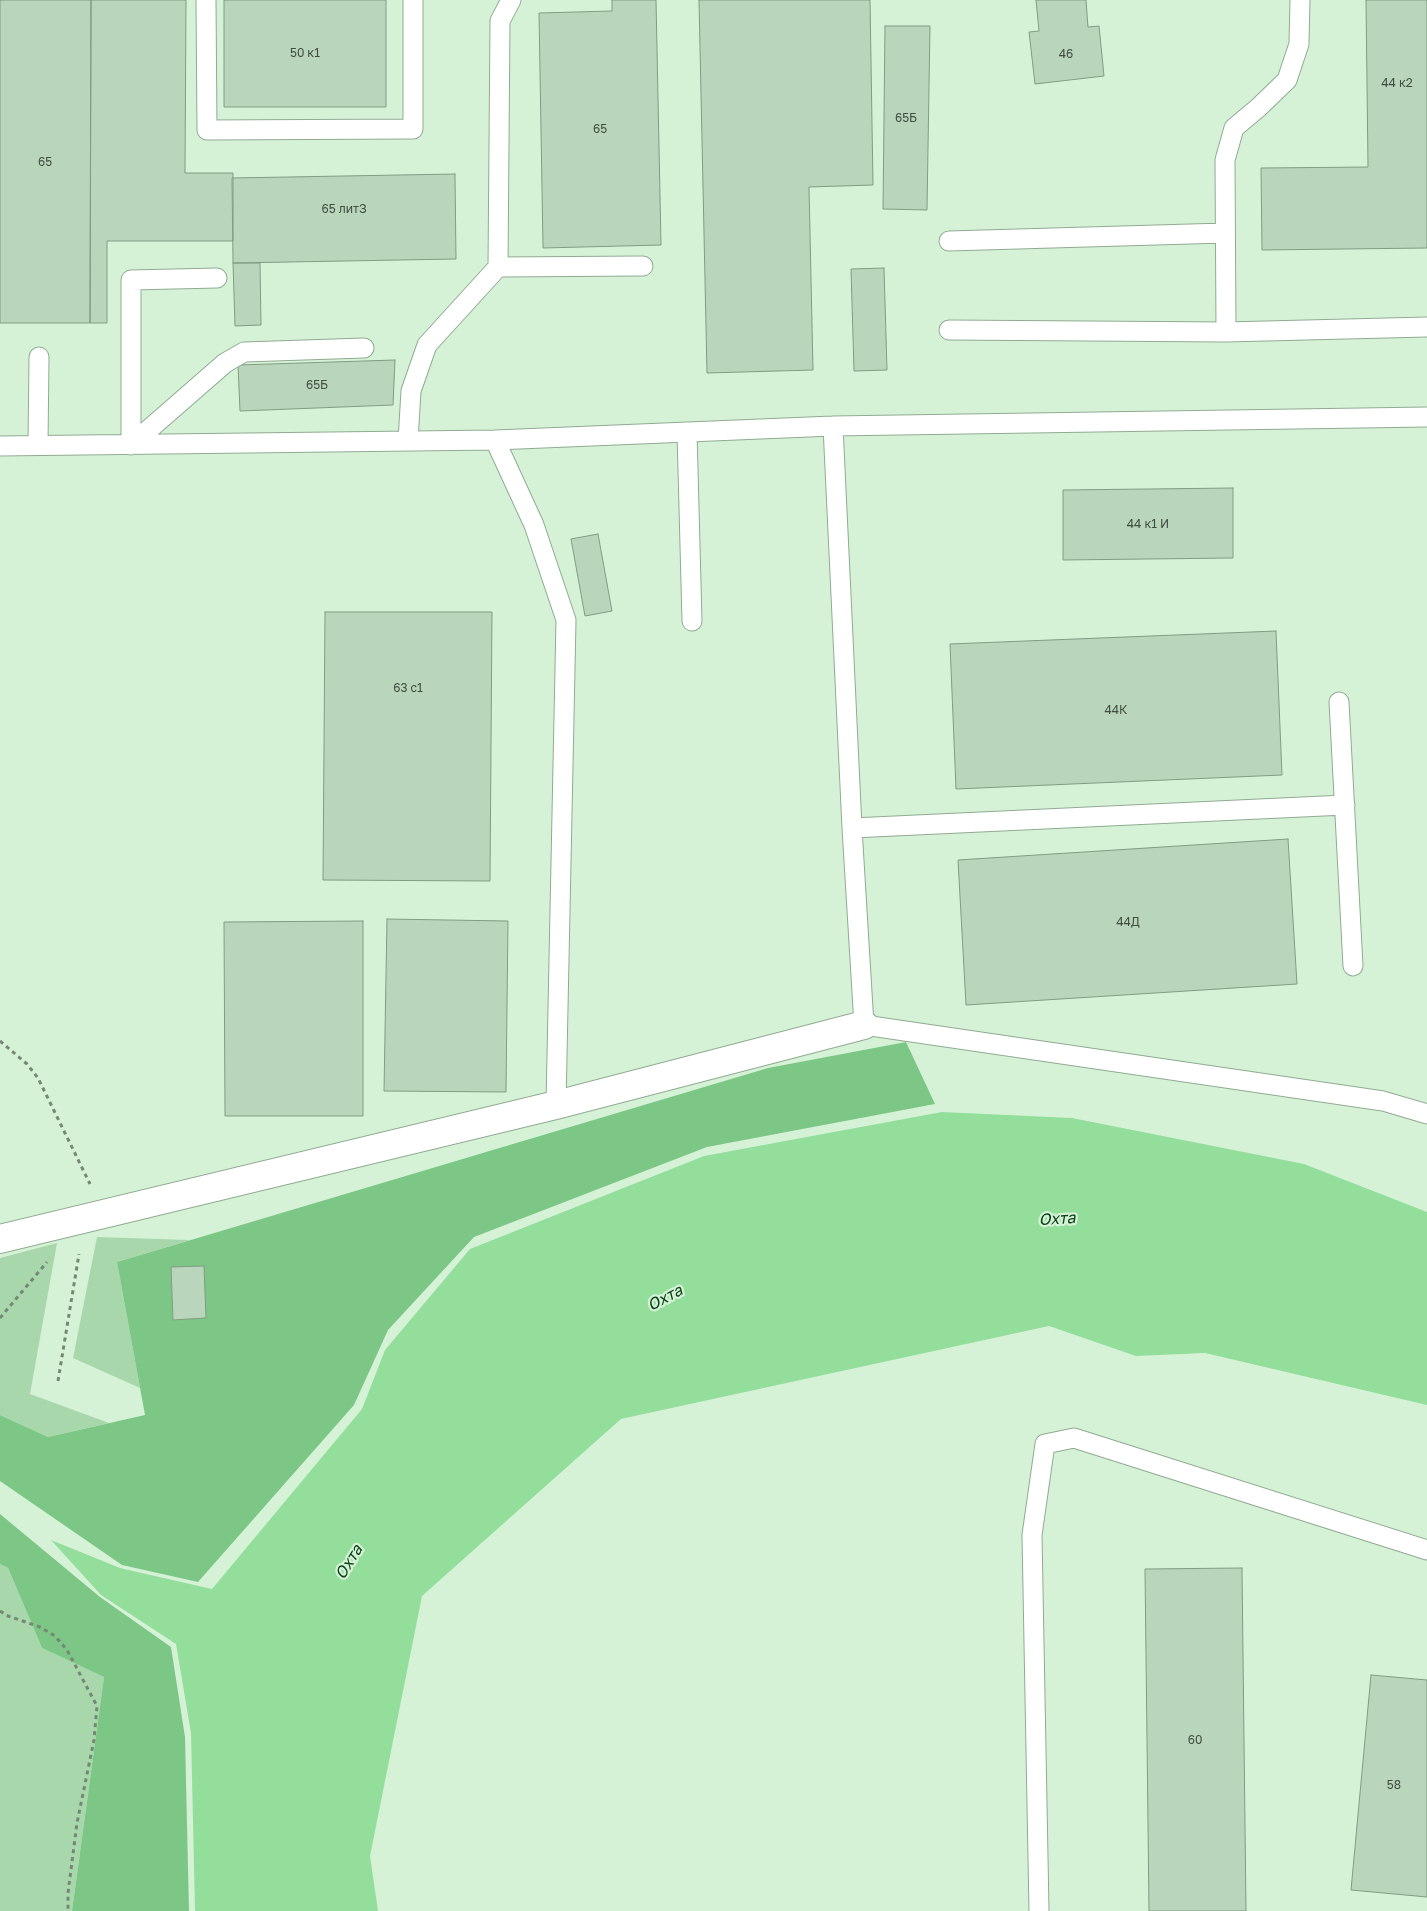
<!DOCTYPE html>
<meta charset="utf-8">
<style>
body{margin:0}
canvas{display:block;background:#d5f2d7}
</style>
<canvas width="1427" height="1911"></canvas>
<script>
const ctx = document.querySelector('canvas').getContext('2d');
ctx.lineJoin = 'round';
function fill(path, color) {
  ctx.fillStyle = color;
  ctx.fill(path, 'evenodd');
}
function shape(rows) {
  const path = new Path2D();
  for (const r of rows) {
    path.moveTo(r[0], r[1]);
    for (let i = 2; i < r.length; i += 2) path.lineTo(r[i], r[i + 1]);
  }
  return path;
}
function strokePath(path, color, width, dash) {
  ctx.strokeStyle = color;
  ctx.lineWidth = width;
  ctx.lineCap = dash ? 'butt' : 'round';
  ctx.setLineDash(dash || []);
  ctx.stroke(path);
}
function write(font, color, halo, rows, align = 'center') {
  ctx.font = font + ' "Golos Text",sans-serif';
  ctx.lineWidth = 4.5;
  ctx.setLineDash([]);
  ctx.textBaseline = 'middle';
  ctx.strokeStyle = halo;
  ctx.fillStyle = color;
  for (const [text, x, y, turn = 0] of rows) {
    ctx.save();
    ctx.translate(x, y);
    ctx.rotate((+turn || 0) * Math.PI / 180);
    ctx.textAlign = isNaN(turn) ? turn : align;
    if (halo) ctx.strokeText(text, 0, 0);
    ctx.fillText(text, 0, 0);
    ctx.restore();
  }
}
const green = shape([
 [97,1237,190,1240,117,1262,140,1388,73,1358],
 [57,1243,30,1394,109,1423,48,1437,0,1415,0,1258],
 [0,1564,8,1568,42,1648,104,1677,72,1911,0,1911]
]);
const forest = shape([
 [906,1042,935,1104,707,1147,474,1237,388,1330,354,1405,198,1582,122,1565,0,1481,0,1415,48,1437,145,1415,117,1262,768,1068],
 [0,1514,100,1597,171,1647,185,1737,189,1911,72,1911,104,1677,42,1648,8,1568,0,1564]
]);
const water = shape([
 [942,1112,1072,1118,1304,1164,1427,1212,1427,1405,1205,1353,1136,1356,1049,1326,621,1419,422,1596,370,1856,378,1911,195,1911,191,1733,176,1644,101,1595,51,1540,120,1568,212,1589,362,1409,385,1350,470,1249,704,1156]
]);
const building = shape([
 [0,0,91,0,90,323,0,323,0,0],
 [91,0,186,0,185,173,233,173,233,241,107,241,107,323,90,323,91,0],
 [224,0,386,0,386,107,224,107,224,0],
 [612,0,656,0,661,245,543,248,539,13,612,11,612,0],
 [699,0,870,0,873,185,809,187,813,370,707,373,699,0],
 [1036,0,1086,0,1088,27,1099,26,1104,76,1035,84,1029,32,1039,31,1036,0],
 [1366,0,1427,0,1427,248,1262,250,1261,168,1368,167,1366,0],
 [885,26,930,26,927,210,883,209,885,26],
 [455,174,456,259,233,263,232,178,455,174],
 [233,263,260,263,261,325,235,326,233,263],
 [884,268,887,370,854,371,851,269,884,268],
 [395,360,393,405,240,411,238,365,395,360],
 [1233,488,1233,558,1063,560,1063,490,1233,488],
 [598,534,612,611,585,616,571,539,598,534],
 [325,612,492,612,490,881,323,880,325,612],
 [1276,631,1282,775,956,789,950,644,1276,631],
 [1288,839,1297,984,966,1005,958,860,1288,839],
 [387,919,508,921,506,1092,384,1091,387,919],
 [363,921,363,1116,225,1116,224,922,363,921],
 [204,1266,206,1318,173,1320,171,1267,204,1266],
 [1242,1568,1246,1911,1149,1911,1145,1569,1242,1568],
 [1371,1675,1427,1680,1427,1897,1351,1890,1371,1675]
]);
const path = shape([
 [0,1041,27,1064,38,1078,90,1184],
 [0,1318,47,1262],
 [58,1381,79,1254],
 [0,1611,8,1616,40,1627,55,1636,67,1650,97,1706,94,1740,77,1823,68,1893,68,1911]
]);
const lane = shape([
 [206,0,207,130,413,129,413,0],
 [949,241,1225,233],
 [498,267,643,266],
 [217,278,131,280,131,445,225,363,244,352,364,348],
 [949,330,1226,332,1427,327],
 [1226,332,1225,160,1234,128,1258,108,1287,80,1299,44,1300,0],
 [833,426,852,828,864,1025,1383,1101,1427,1114],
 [687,432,692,621],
 [495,440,534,525,566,620,556,1105],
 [408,441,411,391,427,345,498,267,500,21,511,0],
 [38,445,39,357],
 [0,446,495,440,833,426,1427,417],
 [1339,702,1353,966],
 [852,828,1345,805],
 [1039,1911,1032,1535,1045,1444,1074,1438,1427,1550]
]);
const street = shape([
 [0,1239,556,1105,864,1025]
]);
const numberNames = [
 ["50 к1",305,53],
 ["46",1066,54],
 ["44 к2",1397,83],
 ["65Б",906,118],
 ["65",600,129],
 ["65",45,162],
 ["65 литЗ",344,209],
 ["65Б",317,385],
 ["44 к1 И",1148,524],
 ["63 с1",408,688],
 ["44К",1116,710],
 ["44Д",1128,922],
 ["60",1195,1740],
 ["58",1394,1785]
];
const waterNames = [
 ["Охта",1057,1219,-4],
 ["Охта",665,1298,-28],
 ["Охта",349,1562,-58]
];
fill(green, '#a8d7ac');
fill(forest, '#7dc786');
fill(water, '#94de9c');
fill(building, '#b9d5bb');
strokePath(building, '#819c83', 1);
strokePath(lane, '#90ab92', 21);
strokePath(street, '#90ab92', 30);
strokePath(path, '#758876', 3, [4, 4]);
strokePath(lane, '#fff', 19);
strokePath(street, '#fff', 28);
write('12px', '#404e41', null, numberNames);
write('italic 16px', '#0c4319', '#d5f2d7', waterNames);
</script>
